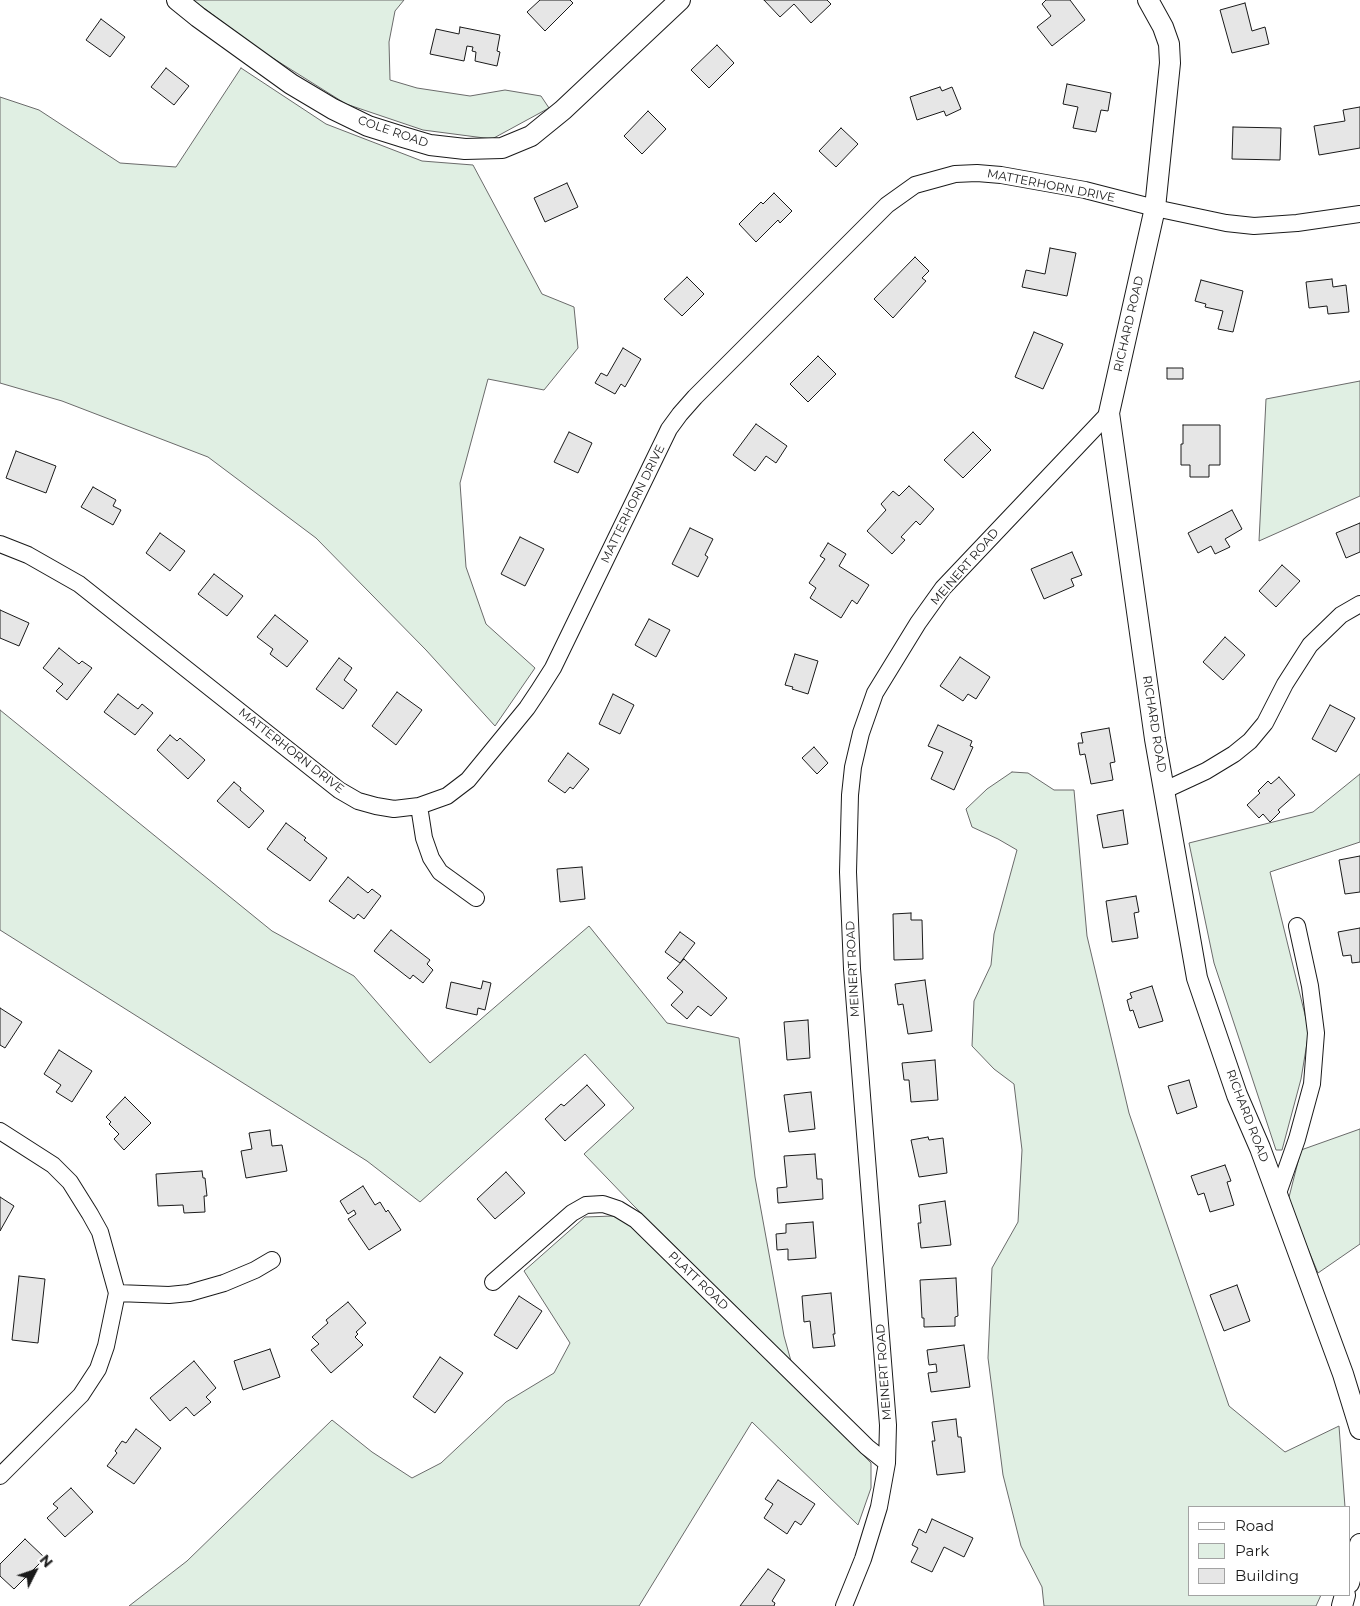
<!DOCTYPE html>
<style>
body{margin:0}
#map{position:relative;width:1360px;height:1606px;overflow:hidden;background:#fff;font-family:Montserrat,sans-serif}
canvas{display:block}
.legend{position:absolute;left:1188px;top:1506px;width:162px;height:90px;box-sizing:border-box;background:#fff;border:1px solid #a3a3a3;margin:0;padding:6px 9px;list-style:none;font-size:15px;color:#1a1a1a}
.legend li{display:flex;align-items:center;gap:10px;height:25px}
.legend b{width:25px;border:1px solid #a3a3a3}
.north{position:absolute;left:10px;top:1546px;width:50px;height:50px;-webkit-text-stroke:4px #fff;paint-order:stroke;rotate:49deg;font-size:14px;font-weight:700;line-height:20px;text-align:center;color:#1a1a1a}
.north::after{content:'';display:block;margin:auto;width:18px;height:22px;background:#1a1a1a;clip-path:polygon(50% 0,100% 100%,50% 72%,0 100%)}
</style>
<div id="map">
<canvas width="1360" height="1606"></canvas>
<ul class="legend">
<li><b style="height:6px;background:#fff"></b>Road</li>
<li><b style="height:14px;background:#e0efe3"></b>Park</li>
<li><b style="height:14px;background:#e6e6e6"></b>Building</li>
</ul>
<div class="north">N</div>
</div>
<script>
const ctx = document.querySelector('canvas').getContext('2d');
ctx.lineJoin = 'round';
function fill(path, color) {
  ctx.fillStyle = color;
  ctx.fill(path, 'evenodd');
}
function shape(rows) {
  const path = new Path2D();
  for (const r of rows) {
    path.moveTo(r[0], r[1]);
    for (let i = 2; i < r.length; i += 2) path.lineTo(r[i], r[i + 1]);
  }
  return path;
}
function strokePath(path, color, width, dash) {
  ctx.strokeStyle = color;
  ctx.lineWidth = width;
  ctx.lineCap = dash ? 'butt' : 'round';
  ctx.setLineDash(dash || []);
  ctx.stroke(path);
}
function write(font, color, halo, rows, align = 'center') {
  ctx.font = font + ' Montserrat,sans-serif';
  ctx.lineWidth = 4;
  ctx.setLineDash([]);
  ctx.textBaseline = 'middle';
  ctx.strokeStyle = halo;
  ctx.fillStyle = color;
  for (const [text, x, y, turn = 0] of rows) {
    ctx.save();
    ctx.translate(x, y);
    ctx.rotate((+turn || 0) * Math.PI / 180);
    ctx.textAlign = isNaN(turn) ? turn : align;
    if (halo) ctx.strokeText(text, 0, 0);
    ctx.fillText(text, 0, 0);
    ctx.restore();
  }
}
const green = shape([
 [193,0,404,0,395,11,389,42,390,80,417,88,470,96,505,90,541,96,549,108,492,139,423,130,346,104,263,52,193,0],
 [241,68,326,124,422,161,473,165,542,294,574,307,578,348,544,390,488,379,460,483,466,567,486,624,535,668,495,726,426,650,316,538,208,457,62,401,0,383,0,97,39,110,120,163,176,167,241,68],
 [1360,381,1360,496,1259,541,1266,399,1360,381],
 [0,710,272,931,354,976,430,1063,589,926,667,1023,739,1038,755,1177,784,1336,791,1361,633,1205,584,1154,634,1108,585,1054,420,1202,367,1161,0,930,0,710],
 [1012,772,1028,773,1054,790,1074,790,1087,936,1129,1113,1229,1406,1285,1452,1339,1426,1345,1507,1189,1507,1189,1595,1321,1595,1316,1606,1044,1606,1042,1587,1021,1546,1003,1475,988,1358,992,1268,1018,1222,1022,1150,1014,1084,994,1069,972,1046,974,1001,991,965,994,934,1017,850,998,839,972,827,966,809,987,789,1012,772],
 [1360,774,1360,842,1270,872,1309,1031,1301,1079,1282,1150,1276,1150,1214,963,1189,843,1313,812,1360,774],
 [1360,1129,1360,1244,1318,1273,1288,1201,1301,1150,1360,1129],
 [613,1216,640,1228,871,1463,871,1488,858,1525,752,1422,639,1606,129,1606,187,1561,332,1420,372,1452,412,1478,441,1463,506,1402,554,1373,570,1343,524,1271,585,1217,613,1216]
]);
const building = shape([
 [540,0,570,0,573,3,545,31,527,12,540,0],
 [764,0,827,0,831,4,811,23,794,4,780,17,764,0],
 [1046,0,1070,0,1085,20,1052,46,1037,27,1051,16,1042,4,1046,0],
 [1245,3,1252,31,1265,27,1269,44,1232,53,1220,10,1245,3],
 [101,19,125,37,110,57,86,40,101,19],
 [460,27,500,35,497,51,500,52,497,66,475,61,476,52,472,51,473,47,467,46,464,61,430,54,436,29,459,34,460,27],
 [717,45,734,63,709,88,691,70,717,45],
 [166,68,189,86,174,105,151,87,166,68],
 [1067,84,1111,93,1108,111,1101,110,1096,132,1073,128,1078,107,1063,104,1067,84],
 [940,87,942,91,952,87,961,109,946,116,944,111,917,120,910,97,940,87],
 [1360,107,1360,148,1319,155,1314,126,1345,121,1343,110,1360,107],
 [648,111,666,129,642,154,624,136,648,111],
 [1233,127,1281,128,1280,160,1232,159,1233,127],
 [841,128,858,144,836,167,819,151,841,128],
 [567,183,578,207,545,222,534,198,567,183],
 [774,193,792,211,780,223,778,220,756,242,739,224,761,202,763,204,774,193],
 [1050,248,1076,253,1067,296,1022,287,1026,270,1045,274,1050,248],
 [915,257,929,271,922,278,926,281,893,318,874,299,915,257],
 [687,277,704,294,682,316,664,299,687,277],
 [1332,279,1333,287,1346,285,1349,312,1328,314,1327,306,1309,308,1306,282,1332,279],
 [1201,280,1243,291,1233,332,1218,329,1223,311,1205,307,1206,304,1195,301,1201,280],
 [1034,332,1063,344,1043,389,1015,377,1034,332],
 [623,348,641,359,625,387,621,384,615,394,595,383,601,373,607,376,623,348],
 [818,356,836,374,808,402,790,384,818,356],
 [1167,368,1183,368,1183,379,1167,379,1167,368],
 [756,424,787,446,776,463,766,456,755,471,733,455,756,424],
 [1183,425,1220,425,1220,465,1209,465,1209,477,1190,477,1190,465,1181,465,1181,444,1183,444,1183,425],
 [569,432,592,443,578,473,554,462,569,432],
 [973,432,991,450,963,478,944,460,973,432],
 [16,451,56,466,46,493,6,478,16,451],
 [909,486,934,509,920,525,916,521,901,537,905,540,892,554,867,531,886,510,881,504,893,491,899,496,909,486],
 [93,487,116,500,113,506,121,510,113,525,81,507,93,487],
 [1232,510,1242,529,1225,539,1230,547,1215,554,1211,546,1198,553,1188,533,1232,510],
 [1360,523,1360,552,1346,558,1336,533,1360,523],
 [690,528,713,539,705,555,708,557,698,577,672,564,690,528],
 [160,533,185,551,170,571,146,553,160,533],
 [520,537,544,549,525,586,501,574,520,537],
 [828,543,846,554,839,566,869,585,857,604,852,600,841,618,810,598,816,588,809,583,825,559,820,556,828,543],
 [1072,552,1082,575,1071,579,1074,586,1044,599,1031,569,1072,552],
 [1282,565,1300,581,1276,607,1259,591,1282,565],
 [214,574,243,596,227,616,198,594,214,574],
 [0,610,29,623,19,646,0,638,0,610],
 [275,615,308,641,287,667,270,654,273,649,257,637,275,615],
 [649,619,670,630,656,657,635,645,649,619],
 [1225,637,1245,655,1223,680,1203,662,1225,637],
 [59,648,79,664,82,661,92,668,67,700,56,691,63,684,43,668,59,648],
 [795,654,818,661,808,694,792,689,793,687,785,685,795,654],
 [960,657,990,677,976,699,968,694,963,701,940,686,960,657],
 [339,658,352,668,344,680,357,690,343,709,316,689,339,658],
 [397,692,422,710,396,745,372,726,397,692],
 [118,694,138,709,142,704,153,713,135,735,104,712,118,694],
 [613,694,634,705,620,734,599,724,613,694],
 [1330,705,1355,718,1336,752,1312,739,1330,705],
 [938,725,972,741,970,746,973,747,954,790,931,779,943,752,928,746,938,725],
 [1109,728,1115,762,1110,763,1113,780,1091,784,1085,754,1080,755,1078,743,1083,743,1081,733,1109,728],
 [170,735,177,741,180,738,205,760,188,779,157,750,170,735],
 [814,747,828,763,817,774,802,758,814,747],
 [568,753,589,769,573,789,570,787,565,793,548,781,568,753],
 [1279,777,1295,795,1278,810,1280,812,1270,822,1263,814,1259,818,1247,805,1260,793,1258,791,1268,781,1271,784,1279,777],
 [234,782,241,788,240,790,264,811,249,828,217,801,234,782],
 [1123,810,1128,844,1103,848,1097,815,1123,810],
 [286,823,306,838,304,840,327,858,310,881,267,849,286,823],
 [1360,856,1360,892,1345,894,1339,860,1360,856],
 [582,867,585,899,560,902,557,869,582,867],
 [348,877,368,893,372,889,381,896,364,919,358,914,354,919,329,901,348,877],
 [1136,896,1139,912,1134,913,1138,938,1112,942,1106,901,1136,896],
 [911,913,911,920,922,920,923,959,894,960,893,914,911,913],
 [1360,928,1360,962,1352,963,1351,955,1343,956,1338,932,1360,928],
 [391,930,430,960,427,964,433,970,423,983,413,975,410,979,374,951,391,930],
 [680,932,695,943,680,963,665,952,680,932],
 [684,959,727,998,711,1016,698,1006,687,1019,671,1005,683,992,667,978,684,959],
 [925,980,932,1031,908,1034,903,1004,898,1005,895,984,925,980],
 [483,981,491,983,485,1010,478,1008,477,1015,446,1008,451,982,481,989,483,981],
 [1152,986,1163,1021,1139,1028,1133,1010,1130,1011,1127,1000,1132,998,1130,993,1152,986],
 [0,1008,22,1022,5,1048,0,1045,0,1008],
 [808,1020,810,1058,787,1060,784,1022,808,1020],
 [59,1050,92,1071,72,1102,56,1092,61,1085,44,1074,59,1050],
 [935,1060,938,1100,911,1102,909,1080,904,1080,902,1063,935,1060],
 [1189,1080,1197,1107,1177,1114,1168,1086,1189,1080],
 [587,1085,605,1105,565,1141,545,1119,561,1104,564,1106,587,1085],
 [811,1092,815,1129,789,1132,784,1095,811,1092],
 [125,1097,151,1123,124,1150,114,1139,119,1134,109,1124,111,1122,106,1117,125,1097],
 [270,1130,272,1146,282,1145,287,1171,246,1178,241,1151,252,1149,249,1133,270,1130],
 [928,1137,929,1140,943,1138,947,1173,919,1177,911,1140,928,1137],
 [815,1154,817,1179,822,1179,823,1199,778,1203,777,1188,787,1187,784,1156,815,1154],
 [1225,1165,1231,1181,1227,1182,1234,1205,1210,1212,1204,1193,1198,1195,1191,1176,1225,1165],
 [202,1171,203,1178,205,1178,207,1196,204,1196,205,1212,184,1213,183,1205,158,1206,156,1174,202,1171],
 [506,1172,525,1193,495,1219,477,1199,506,1172],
 [363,1186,375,1205,380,1202,386,1212,388,1210,401,1230,369,1250,348,1219,356,1214,354,1210,348,1214,340,1201,363,1186],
 [0,1197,14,1206,0,1231,0,1197],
 [945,1201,951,1245,921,1248,918,1223,921,1223,919,1205,945,1201],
 [813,1222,816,1258,788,1260,788,1249,777,1250,776,1234,786,1233,786,1224,813,1222],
 [19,1276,45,1279,38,1343,12,1340,19,1276],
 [956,1278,958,1316,955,1317,955,1326,924,1327,924,1318,922,1318,920,1280,956,1278],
 [1237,1285,1250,1321,1224,1331,1210,1295,1237,1285],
 [831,1293,835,1334,833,1334,835,1346,813,1348,810,1321,804,1322,802,1296,831,1293],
 [519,1296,542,1311,517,1349,494,1335,519,1296],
 [348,1302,366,1323,356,1332,358,1334,355,1337,363,1345,331,1373,311,1350,319,1344,312,1337,328,1323,326,1320,348,1302],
 [964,1345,970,1387,931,1392,928,1373,937,1372,936,1364,929,1365,927,1350,964,1345],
 [270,1349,280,1377,243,1390,234,1361,270,1349],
 [440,1357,463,1373,435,1413,413,1397,440,1357],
 [194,1361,216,1388,206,1397,211,1402,194,1416,186,1407,170,1421,150,1398,194,1361],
 [956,1419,958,1437,961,1437,965,1472,937,1475,932,1441,935,1441,932,1422,956,1419],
 [136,1429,161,1448,134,1484,107,1466,117,1453,115,1451,122,1441,126,1443,136,1429],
 [778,1480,815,1504,801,1525,795,1521,787,1534,764,1518,773,1504,765,1499,778,1480],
 [71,1488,93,1512,65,1537,47,1518,58,1508,53,1504,71,1488],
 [932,1519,973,1538,964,1557,944,1547,932,1572,911,1562,918,1548,912,1545,919,1529,926,1533,932,1519],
 [25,1539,45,1558,14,1589,0,1576,0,1564,25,1539],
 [768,1569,785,1580,772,1601,775,1603,774,1606,740,1606,768,1569]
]);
const minor = shape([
 [0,544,28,555,79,584,339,790,358,801,376,806,394,809,419,806,447,796,468,780,527,708,539,690,553,668,669,429,680,414,695,397,887,205,915,185,955,174,977,173,1001,175,1085,190,1155,208,1226,223,1254,226,1297,223,1360,214],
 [1165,790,1206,771,1234,754,1250,741,1265,723,1285,684,1310,645,1341,615,1360,604],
 [419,806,424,838,431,858,440,872,476,898],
 [0,1131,53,1165,70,1182,90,1214,100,1232,117,1293,106,1346,98,1369,81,1395,0,1476],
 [1277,1196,1297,1139,1312,1084,1316,1033,1310,986,1297,926],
 [493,1282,572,1213,586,1205,603,1204,618,1209,636,1220,867,1447,887,1463],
 [117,1293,169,1295,189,1293,224,1283,255,1270,272,1260],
 [844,1606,863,1559,879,1507,887,1463,888,1425,852,969,848,872,850,795,853,767,861,733,875,693,918,623,943,588,1109,413]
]);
const tertiary = shape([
 [177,0,198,17,291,84,333,109,368,126,403,137,430,145,465,149,502,148,531,136,563,110,680,0],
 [1148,0,1163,27,1169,44,1170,63,1155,208,1109,413,1155,739,1197,978,1237,1095,1260,1148,1343,1374,1360,1429],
 [1349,1583,1360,1544],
 [1342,1606,1345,1595]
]);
const streetNames = [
 ["COLE ROAD",393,132,19],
 ["MATTERHORN DRIVE",1051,186,11],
 ["RICHARD ROAD",1129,324,-77],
 ["MATTERHORN DRIVE",633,504,-64],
 ["MEINERT ROAD",965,567,-49],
 ["RICHARD ROAD",1154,724,81],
 ["MATTERHORN DRIVE",291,751,38],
 ["MEINERT ROAD",853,969,-93],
 ["RICHARD ROAD",1247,1116,69],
 ["PLATT ROAD",698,1281,44],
 ["MEINERT ROAD",884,1372,-94]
];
fill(green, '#e0efe3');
strokePath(green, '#6a6a6a', 1);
fill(building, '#e6e6e6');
strokePath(building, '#1a1a1a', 1);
strokePath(minor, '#1a1a1a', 18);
strokePath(tertiary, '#1a1a1a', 22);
strokePath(minor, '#fff', 16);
strokePath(tertiary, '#fff', 20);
write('12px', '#1a1a1a', '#fff', streetNames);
</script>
